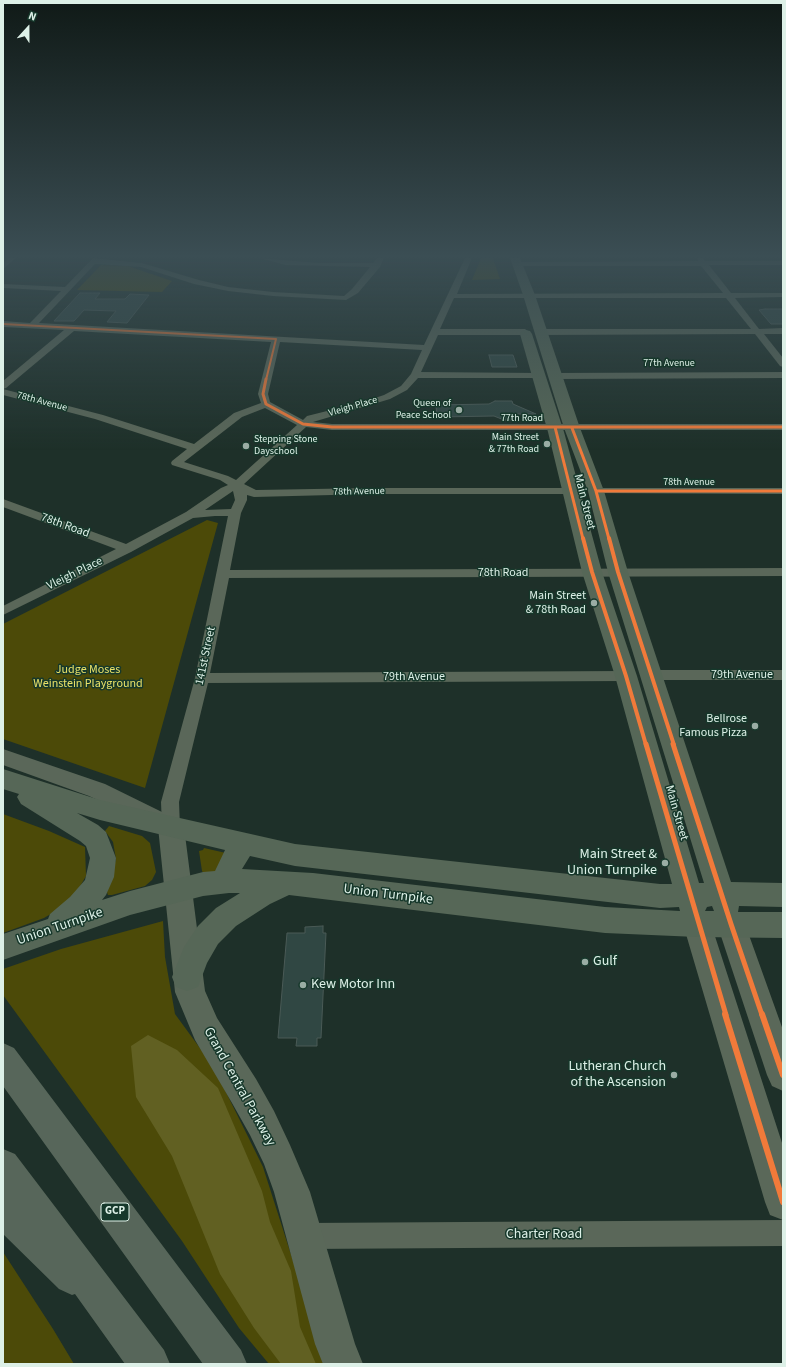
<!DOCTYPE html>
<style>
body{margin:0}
#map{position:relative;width:786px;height:1367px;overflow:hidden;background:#1e3029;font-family:"Source Sans 3",sans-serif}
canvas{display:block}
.frame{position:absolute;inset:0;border:4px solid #ddf0e7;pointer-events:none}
.north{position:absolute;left:8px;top:8px;width:40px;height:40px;-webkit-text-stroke:3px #16382b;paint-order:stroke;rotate:21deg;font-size:11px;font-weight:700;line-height:16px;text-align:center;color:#ddf0e7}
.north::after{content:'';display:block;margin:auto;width:14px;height:18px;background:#ddf0e7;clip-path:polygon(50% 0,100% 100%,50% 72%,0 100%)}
</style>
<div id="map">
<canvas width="786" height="1367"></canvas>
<div class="frame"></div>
<div class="north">N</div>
</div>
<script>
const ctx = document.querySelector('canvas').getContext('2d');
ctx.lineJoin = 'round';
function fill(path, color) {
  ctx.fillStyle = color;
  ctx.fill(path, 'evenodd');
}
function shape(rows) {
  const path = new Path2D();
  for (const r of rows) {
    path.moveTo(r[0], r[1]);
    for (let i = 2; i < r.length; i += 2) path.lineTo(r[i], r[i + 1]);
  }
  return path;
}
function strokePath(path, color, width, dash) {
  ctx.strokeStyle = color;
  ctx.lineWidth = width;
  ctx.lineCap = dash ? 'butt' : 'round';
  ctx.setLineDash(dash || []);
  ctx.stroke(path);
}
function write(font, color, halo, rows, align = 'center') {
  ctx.font = font + ' "Source Sans 3",sans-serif';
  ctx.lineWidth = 3;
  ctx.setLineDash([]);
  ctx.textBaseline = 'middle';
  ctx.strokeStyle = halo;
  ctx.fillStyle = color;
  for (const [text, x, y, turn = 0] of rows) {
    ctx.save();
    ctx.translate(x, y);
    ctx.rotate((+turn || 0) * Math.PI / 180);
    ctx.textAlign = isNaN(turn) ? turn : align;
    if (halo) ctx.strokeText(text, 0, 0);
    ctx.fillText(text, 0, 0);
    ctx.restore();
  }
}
const green = shape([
 [481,258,493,258,500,279,472,280],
 [101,265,128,266,172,281,162,292,77,290],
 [207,520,218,523,145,788,3,739,3,624],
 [3,814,49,831,85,847,86,876,71,902,44,918,3,933],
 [109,826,142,836,150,843,156,872,152,880,145,886,112,895,108,895,107,892,116,859,113,842,105,831],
 [204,848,226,853,221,872,204,874,202,871,199,851,203,850],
 [163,921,165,957,175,1014,213,1066,263,1167,326,1364,269,1364,239,1328,182,1241,3,995,3,969,61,949],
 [3,1252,53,1329,74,1364,3,1364]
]);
const forest = shape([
 [148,1035,177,1050,218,1088,262,1191,270,1222,291,1271,300,1327,316,1364,281,1364,254,1328,220,1274,172,1156,136,1097,131,1046]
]);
const building = shape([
 [80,293,100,293,95,299,125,299,130,294,149,295,127,323,107,322,116,311,84,310,74,321,54,321,80,293],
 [765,309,783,309,783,324,771,324,759,310,765,309],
 [489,355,513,355,517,367,492,367,489,355],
 [495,401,512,401,513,404,536,414,515,414,516,420,504,420,494,416,437,417,436,405,489,404,495,401],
 [323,926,323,933,326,933,321,1038,317,1038,317,1046,296,1046,297,1038,278,1038,287,933,305,933,305,927,323,926]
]);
const minor = shape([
 [8,258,16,258,3,269,3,263,8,258],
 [93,258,142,263,199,280,228,287,273,292,344,296,352,289,370,267,285,265,259,258,320,263,373,263,377,258,384,258,380,267,358,293,346,300,273,296,228,291,194,284,141,267,95,264,39,323,424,345,465,258,472,258,457,294,723,293,701,266,518,266,514,264,518,262,698,261,697,258,703,258,705,261,783,261,783,265,709,265,731,293,783,293,783,297,735,298,759,329,783,328,783,334,764,334,783,358,783,367,780,366,755,334,540,335,536,332,540,329,751,329,726,298,454,298,440,329,525,329,529,332,525,335,438,335,421,372,538,373,541,374,543,376,541,378,418,378,407,390,390,399,313,422,332,424,783,424,783,430,332,430,306,427,244,484,256,490,371,488,571,488,575,489,577,491,575,493,571,494,371,494,254,497,247,495,247,500,241,513,230,570,783,568,783,576,229,578,210,673,626,671,631,672,633,676,631,680,626,681,208,683,179,802,180,827,177,832,171,834,165,832,162,827,161,802,195,678,228,516,215,516,193,518,131,552,3,615,3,606,116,549,3,507,3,499,126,544,186,512,221,488,228,485,220,480,172,465,171,463,172,461,187,449,95,419,3,395,3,389,103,415,194,444,234,413,261,403,258,394,271,342,74,331,6,388,3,389,3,381,64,330,3,327,3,321,30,323,61,291,3,288,3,284,65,287,93,258],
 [280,342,422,350,411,374,401,386,384,395,363,402,307,416,303,420,270,402,268,394,280,342],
 [265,408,297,425,236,480,228,476,184,462,242,417,265,408],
 [233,491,235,500,231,509,205,510,233,491],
 [783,372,783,378,555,379,550,376,555,373,783,372],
 [596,488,783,488,783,494,592,493,590,491,592,489,596,488],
 [652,670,783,670,783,680,652,680,647,679,645,675,647,671,652,670],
 [783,1220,783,1246,305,1249,296,1245,292,1236,296,1227,305,1223,783,1220]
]);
const tertiary = shape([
 [3,749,105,784,162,812,165,818,162,824,154,827,89,796,3,765,3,749]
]);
const secondary = shape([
 [171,816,180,820,184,827,205,991,217,1018,256,1079,274,1111,290,1145,310,1192,355,1344,363,1364,323,1364,315,1344,274,1192,264,1164,250,1135,232,1103,195,1040,175,992,158,827,162,820,171,816],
 [697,911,707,915,711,924,783,1146,783,1220,770,1215,765,1202,683,924,687,915,697,911],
 [731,911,741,915,745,924,783,1030,783,1091,772,1086,767,1075,717,924,721,915,731,911]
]);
const primary = shape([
 [510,258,520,258,535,295,580,428,604,491,628,572,731,882,783,883,783,907,739,906,738,912,783,912,783,938,697,937,605,933,289,895,270,904,236,926,218,944,207,963,198,987,187,991,176,987,172,977,184,947,198,926,216,908,240,893,229,893,203,896,130,915,3,960,3,934,48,919,50,914,70,897,85,880,90,858,86,846,80,841,21,804,17,797,19,794,3,789,3,769,100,800,295,844,660,884,672,884,615,676,582,572,548,432,520,334,522,331,526,330,530,331,532,334,564,432,602,572,637,676,699,883,704,883,608,572,588,491,564,428,523,295,510,258],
 [77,813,100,820,225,850,215,871,203,872,130,891,102,900,106,895,114,877,116,858,106,832,98,825,77,813],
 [250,856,295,866,660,908,679,907,680,911,605,907,313,873,242,869,250,856],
 [712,906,714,911,705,911,707,907,712,906]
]);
const motorway = shape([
 [3,1043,14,1048,241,1350,247,1364,203,1364,3,1086,3,1043],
 [3,1149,15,1154,164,1350,170,1364,125,1364,75,1294,72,1295,59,1289,3,1234,3,1149]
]);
const cyclewayFar4 = shape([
 [3,324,276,339,266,380]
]);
const cyclewayFar3 = shape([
 [266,379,263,394,266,404,303,424,332,427,783,427],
 [555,427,583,539],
 [572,428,596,491,609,539],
 [596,491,783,491]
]);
const cyclewayFar2 = shape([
 [583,538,592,572,626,676,646,745],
 [609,538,618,572,674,745]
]);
const cyclewayFar1 = shape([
 [646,744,726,1015],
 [673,744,731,924,762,1015]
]);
const cycleway = shape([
 [725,1014,783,1202],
 [762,1014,783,1075]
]);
const markers = [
 [459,410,4,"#9aada4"],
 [547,444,4,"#9aada4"],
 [246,446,4,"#9aada4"],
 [594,603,4,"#9aada4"],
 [755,726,4,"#9aada4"],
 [665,863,4,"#9aada4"],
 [585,962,4,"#9aada4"],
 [303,985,4,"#9aada4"],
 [674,1075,4,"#9aada4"]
];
const farStreetnames = [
 ["77th Avenue",669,364],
 ["78th Avenue",42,402,15],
 ["Vleigh Place",353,407,-16],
 ["77th Road",522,419],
 ["78th Avenue",689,483],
 ["78th Avenue",359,492,-1]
];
const farPoinames = [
 ["Queen of",451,404],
 ["Peace School",451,416],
 ["Main Street",539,438],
 ["& 77th Road",539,450],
 ["Stepping Stone",254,440,"left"],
 ["Dayschool",254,452,"left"]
];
const shields = [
 [115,1212,28]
];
const shieldNames = [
 ["GCP",115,1212]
];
const streetNames = [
 ["Main Street",584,502,76],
 ["78th Road",65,526,20],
 ["78th Road",503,573],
 ["Vleigh Place",75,574,-26],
 ["141st Street",206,656,-78],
 ["79th Avenue",742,675],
 ["79th Avenue",414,677],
 ["Main Street",676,813,74]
];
const poiNames = [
 ["Main Street",586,596],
 ["& 78th Road",586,610],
 ["Bellrose",747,719],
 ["Famous Pizza",747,733]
];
const parkNames = [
 ["Judge Moses",88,670],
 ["Weinstein Playground",88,684]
];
const nearPoinames = [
 ["Main Street &",657,855],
 ["Union Turnpike",657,871],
 ["Gulf",593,962,"left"],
 ["Kew Motor Inn",311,985,"left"],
 ["Lutheran Church",666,1067],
 ["of the Ascension",666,1083]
];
const nearStreetnames = [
 ["Union Turnpike",388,895,7],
 ["Union Turnpike",60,927,-19],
 ["Grand Central Parkway",239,1087,61],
 ["Charter Road",544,1235]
];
fill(green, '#4c4a08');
fill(forest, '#616022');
fill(building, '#304743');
strokePath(building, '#4a5a56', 1);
fill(minor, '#5a6759');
fill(tertiary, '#5a6759');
fill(secondary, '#5a6859');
fill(primary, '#566757');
fill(motorway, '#57665a');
strokePath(cyclewayFar4, '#f17a3a', 2);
strokePath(cyclewayFar3, '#f17a3a', 3);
strokePath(cyclewayFar2, '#f17a3a', 4);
strokePath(cyclewayFar1, '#f17a3a', 5);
strokePath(cycleway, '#f17a3a', 6);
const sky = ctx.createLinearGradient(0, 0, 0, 450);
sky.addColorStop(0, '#101a17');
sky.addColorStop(0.57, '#3b4e54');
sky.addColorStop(1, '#3b4e5400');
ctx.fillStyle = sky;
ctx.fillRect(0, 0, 786, 450);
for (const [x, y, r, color] of markers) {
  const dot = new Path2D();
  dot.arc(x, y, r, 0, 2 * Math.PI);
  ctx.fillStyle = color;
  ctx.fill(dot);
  strokePath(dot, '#16382b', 1.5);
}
write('10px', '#ddf0e7', '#16382b', farStreetnames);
write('10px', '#ddf0e7', '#16382b', farPoinames, 'right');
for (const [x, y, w] of shields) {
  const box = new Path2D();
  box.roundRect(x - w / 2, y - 9, w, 18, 3);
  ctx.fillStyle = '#16382b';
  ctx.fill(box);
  strokePath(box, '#ddf0e7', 1);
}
write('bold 11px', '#ddf0e7', null, shieldNames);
write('12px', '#ddf0e7', '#16382b', streetNames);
write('12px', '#ddf0e7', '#16382b', poiNames, 'right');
write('12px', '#e9e167', '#16382b', parkNames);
write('14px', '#ddf0e7', '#16382b', nearPoinames, 'right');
write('14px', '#ddf0e7', '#16382b', nearStreetnames);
</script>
